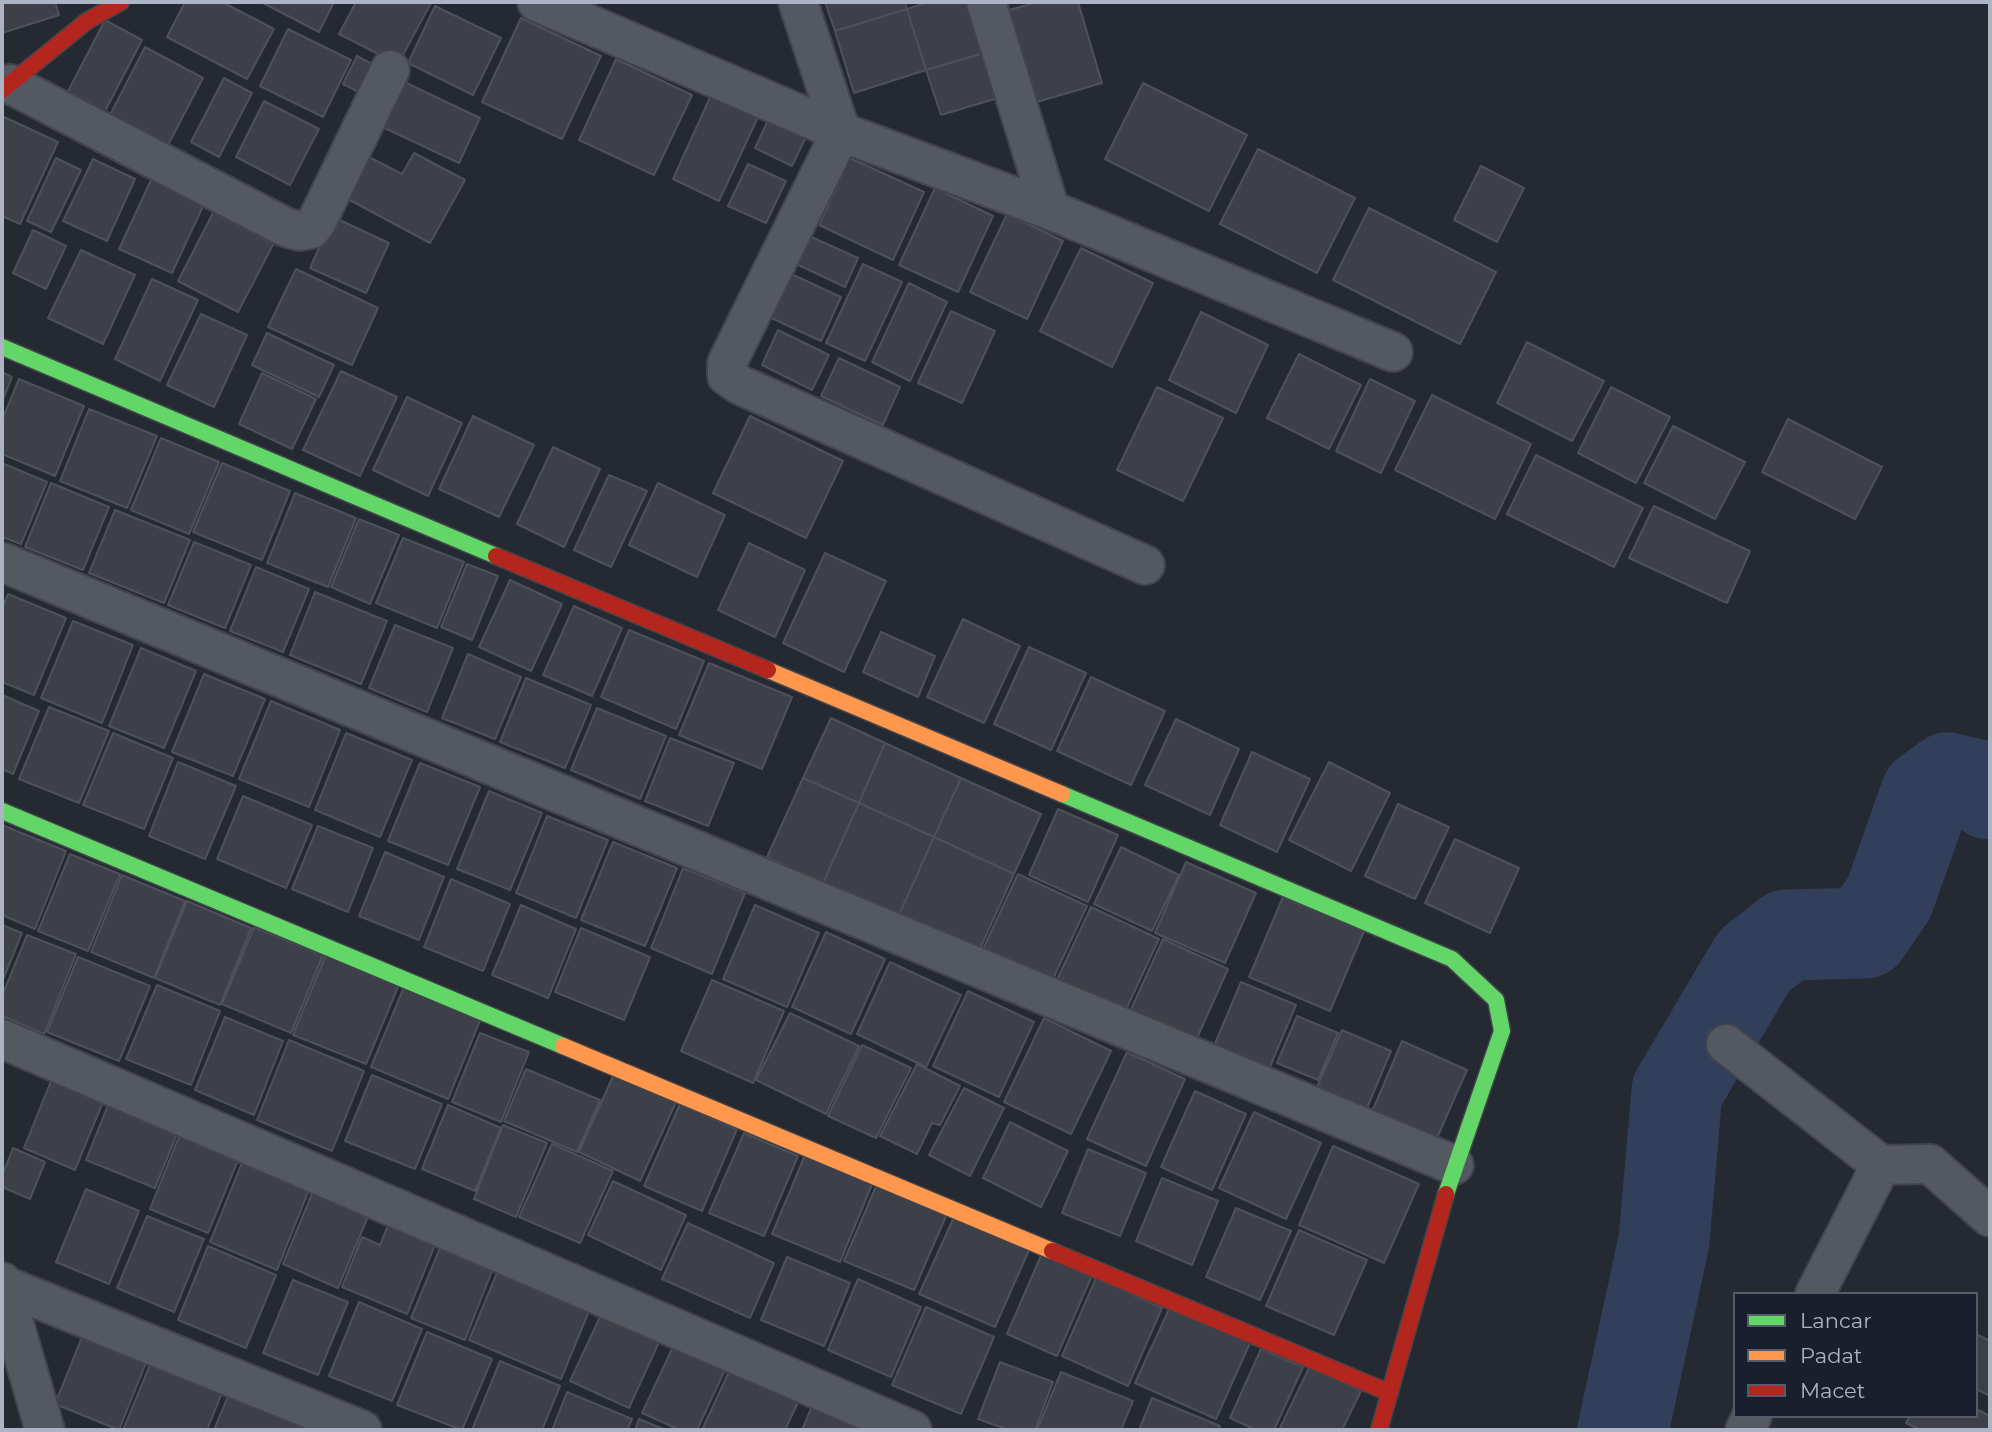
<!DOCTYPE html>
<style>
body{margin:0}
#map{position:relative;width:1992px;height:1432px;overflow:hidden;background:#252932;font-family:Montserrat,sans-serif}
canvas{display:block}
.frame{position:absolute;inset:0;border:4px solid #adb4c4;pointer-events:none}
.legend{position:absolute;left:1733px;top:1292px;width:245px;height:126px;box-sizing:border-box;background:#191f2c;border:2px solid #545b69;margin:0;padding:9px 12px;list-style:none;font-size:21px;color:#adb4c4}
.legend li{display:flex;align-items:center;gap:14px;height:35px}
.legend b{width:35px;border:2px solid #545b69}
</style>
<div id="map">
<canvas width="1992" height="1432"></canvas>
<div class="frame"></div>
<ul class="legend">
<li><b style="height:9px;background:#63d668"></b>Lancar</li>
<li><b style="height:9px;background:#ff974d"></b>Padat</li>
<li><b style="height:9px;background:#b3261e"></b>Macet</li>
</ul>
</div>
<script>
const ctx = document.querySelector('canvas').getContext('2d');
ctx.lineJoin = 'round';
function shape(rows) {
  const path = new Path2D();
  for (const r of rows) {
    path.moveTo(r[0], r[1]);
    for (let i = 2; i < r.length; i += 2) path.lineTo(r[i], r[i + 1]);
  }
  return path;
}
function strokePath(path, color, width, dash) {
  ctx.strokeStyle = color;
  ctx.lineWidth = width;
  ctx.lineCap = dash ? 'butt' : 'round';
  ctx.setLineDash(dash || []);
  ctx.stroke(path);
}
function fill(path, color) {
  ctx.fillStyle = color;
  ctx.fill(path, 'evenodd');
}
const river = shape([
 [1623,1430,1664,1241,1677,1091,1754,961,1787,935,1865,933,1889,898,1926,794,1948,778,1977,785,1990,794]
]);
const building = shape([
 [2,2,55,2,59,15,2,33,2,2],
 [185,2,222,2,274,29,247,79,167,37,185,2],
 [261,2,334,2,319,32,261,2],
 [356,2,431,3,398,64,339,34,356,2],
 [825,2,905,2,907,9,835,31,825,2],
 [929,2,978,2,994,50,926,70,907,9,929,2],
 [1038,2,1078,2,1102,83,1030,104,1002,12,1038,2],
 [435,6,501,38,473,95,408,63,435,6],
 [907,9,926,70,854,93,835,31,907,9],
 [521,18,601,56,562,139,482,102,521,18],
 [105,20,142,40,102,117,65,97,105,20],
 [288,29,351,60,323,117,260,86,288,29],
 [145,47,203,78,168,145,110,115,145,47],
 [994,50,1008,95,941,115,926,70,994,50],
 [357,56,381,69,367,96,343,84,357,56],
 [616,59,692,95,654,175,579,140,616,59],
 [224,78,252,93,219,157,191,142,224,78],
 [400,80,480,118,459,163,378,125,400,80],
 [1143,83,1247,135,1209,211,1105,159,1143,83],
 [712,93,759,115,719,201,673,179,712,93],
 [264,101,319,129,290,185,236,157,264,101],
 [2,116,58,142,20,224,2,216,2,116],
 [769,118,807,135,792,166,755,148,769,118],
 [1258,149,1355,198,1317,273,1220,224,1258,149],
 [414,153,465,180,430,243,346,198,369,157,402,174,414,153],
 [56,158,81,170,51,232,27,221,56,158],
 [850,158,924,192,893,260,819,225,850,158],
 [93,159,135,179,107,241,63,221,93,159],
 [748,164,786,181,766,223,728,206,748,164],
 [1481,166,1524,188,1497,242,1454,220,1481,166],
 [151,180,204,204,172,273,119,249,151,180],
 [935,188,993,216,958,292,899,265,935,188],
 [216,207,276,239,238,312,178,281,216,207],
 [1369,208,1496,272,1460,344,1333,280,1369,208],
 [1007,214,1063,241,1027,319,970,292,1007,214],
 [333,217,389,243,366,293,310,268,333,217],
 [33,230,66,246,46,289,13,273,33,230],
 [807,235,858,258,845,287,794,263,807,235],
 [1081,248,1153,283,1112,367,1040,331,1081,248],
 [81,250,135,275,103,344,48,318,81,250],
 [863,264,902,282,865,361,826,343,863,264],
 [296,269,378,308,352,365,268,327,296,269],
 [787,272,841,297,821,341,767,316,787,272],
 [152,279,198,300,160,381,115,359,152,279],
 [909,283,947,302,910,381,872,362,909,283],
 [951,311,995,331,962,403,918,383,951,311],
 [1201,312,1268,345,1236,413,1169,380,1201,312],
 [201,314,247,335,214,407,167,385,201,314],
 [778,330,829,355,812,390,762,365,778,330],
 [267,333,334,365,319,397,252,365,267,333],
 [1527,342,1604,381,1572,441,1497,403,1527,342],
 [1299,354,1361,385,1329,449,1267,418,1299,354],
 [839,358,900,387,883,425,821,396,839,358],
 [341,371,397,397,360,476,303,450,341,371],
 [2,372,12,377,2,402,2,372],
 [262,373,316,399,292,449,239,424,262,373],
 [19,379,84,406,55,476,2,454,2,420,19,379],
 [1370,379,1415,401,1381,473,1336,451,1370,379],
 [1157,387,1223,418,1183,501,1117,470,1157,387],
 [1611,387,1670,417,1636,483,1578,453,1611,387],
 [1432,395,1531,444,1495,519,1395,470,1432,395],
 [407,397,462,423,428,496,373,470,407,397],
 [89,409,157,436,127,508,60,481,89,409],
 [473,416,534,445,499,517,439,489,473,416],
 [750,416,843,461,806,538,713,493,750,416],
 [1788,419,1882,467,1855,519,1762,472,1788,419],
 [1673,426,1745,462,1715,519,1644,483,1673,426],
 [161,438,219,462,189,534,131,510,161,438],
 [553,447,600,469,564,547,517,524,553,447],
 [1536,455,1643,508,1614,567,1507,514,1536,455],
 [2,463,47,482,21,544,2,537,2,463],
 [222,463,290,491,262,560,193,532,222,463],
 [609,475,647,491,611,567,574,550,609,475],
 [51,483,109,507,83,570,25,547,51,483],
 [658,483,725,515,697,577,629,545,658,483],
 [295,493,356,518,328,587,267,563,295,493],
 [1654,506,1750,551,1727,603,1629,558,1654,506],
 [115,510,190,540,164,603,89,573,115,510],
 [359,519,399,535,370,604,331,587,359,519],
 [403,538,464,562,437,628,376,603,403,538],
 [194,542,251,565,225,628,168,605,194,542],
 [749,543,805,570,775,637,718,610,749,543],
 [825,553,886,581,844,672,783,643,825,553],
 [467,564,498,576,472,640,441,627,467,564],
 [256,567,309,589,283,652,230,631,256,567],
 [510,580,562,604,531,671,479,647,510,580],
 [315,592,387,621,361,684,290,655,315,592],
 [8,594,66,618,34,695,2,682,2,609,8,594],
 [574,606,622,628,592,696,543,675,574,606],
 [963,619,1020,646,984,723,927,697,963,619],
 [73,621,133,645,102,723,41,698,73,621],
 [395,625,453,648,427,712,369,688,395,625],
 [629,630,704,661,676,729,601,697,629,630],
 [881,632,935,656,918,697,863,672,881,632],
 [1029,647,1086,673,1051,750,994,724,1029,647],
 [141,648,196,671,164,748,109,726,141,648],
 [468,654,521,677,495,739,442,718,468,654],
 [709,663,792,697,762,769,679,735,709,663],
 [204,674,265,699,233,776,172,752,204,674],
 [1091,677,1165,711,1131,785,1057,751,1091,677],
 [526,678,591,705,565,768,500,742,526,678],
 [2,695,39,711,13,774,2,769,2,695],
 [271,701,340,730,309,807,239,779,271,701],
 [49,707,109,731,79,803,19,779,49,707],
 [597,708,666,736,640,799,571,770,597,708],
 [831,718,885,743,859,803,803,778,831,718],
 [1176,719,1239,749,1210,815,1145,785,1176,719],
 [113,733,173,758,144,829,83,805,113,733],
 [346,733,412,760,380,837,315,810,346,733],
 [670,738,734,763,708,826,645,801,670,738],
 [885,743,961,778,934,837,859,803,885,743],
 [1252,752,1310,779,1277,852,1220,825,1252,752],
 [178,762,236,786,205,859,149,836,178,762],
 [1329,762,1390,793,1351,871,1289,840,1329,762],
 [420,763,480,787,448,865,388,841,420,763],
 [803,778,859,803,823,883,767,857,803,778],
 [961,778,1041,814,1014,874,934,837,961,778],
 [489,791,542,813,510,890,457,869,489,791],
 [243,796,312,825,286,888,217,859,243,796],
 [859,803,934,837,898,917,823,883,859,803],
 [1398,804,1449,827,1415,899,1365,876,1398,804],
 [1058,809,1118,835,1088,902,1029,875,1058,809],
 [547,816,608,840,576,918,516,893,547,816],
 [2,825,66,851,35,929,2,915,2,825],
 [318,826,373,848,348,912,292,889,318,826],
 [934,837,1014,874,978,953,898,917,934,837],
 [1455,839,1519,868,1490,933,1425,903,1455,839],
 [613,842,677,868,645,946,581,920,613,842],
 [1121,847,1179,875,1152,931,1094,904,1121,847],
 [385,852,444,877,419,940,359,916,385,852],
 [70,854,120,874,88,951,38,931,70,854],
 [1186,862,1256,893,1225,963,1155,933,1186,862],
 [683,868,745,893,712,974,651,948,683,868],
 [1018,874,1087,906,1052,981,983,949,1018,874],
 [122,875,185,901,154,978,91,952,122,875],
 [451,879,510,904,483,971,424,947,451,879],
 [1283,897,1364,931,1330,1011,1249,977,1283,897],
 [187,901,251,928,220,1005,155,978,187,901],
 [521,905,576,929,548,998,492,975,521,905],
 [755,905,819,933,787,1007,723,979,755,905],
 [1091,907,1159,939,1123,1016,1055,984,1091,907],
 [2,925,22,933,2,982,2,925],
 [254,927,323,955,291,1033,222,1004,254,927],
 [581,928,650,957,624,1020,555,992,581,928],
 [826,932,885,959,851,1034,792,1007,826,932],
 [27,935,76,954,44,1034,2,1016,2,996,27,935],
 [1163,939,1228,969,1193,1047,1127,1018,1163,939],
 [327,952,400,982,366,1064,293,1035,327,952],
 [78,957,150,986,119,1061,47,1032,78,957],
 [890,962,961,995,926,1067,857,1034,890,962],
 [712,980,784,1011,753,1083,681,1051,712,980],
 [1241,982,1296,1005,1269,1069,1214,1046,1241,982],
 [157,985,220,1011,191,1085,126,1059,157,985],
 [404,987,481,1018,448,1099,371,1067,404,987],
 [968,991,1034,1022,999,1097,933,1066,968,991],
 [790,1013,859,1046,826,1114,756,1080,790,1013],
 [1297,1016,1338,1033,1318,1080,1277,1063,1297,1016],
 [225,1017,283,1041,254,1115,195,1090,225,1017],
 [1044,1018,1111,1051,1071,1134,1004,1102,1044,1018],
 [1342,1030,1391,1051,1367,1108,1317,1087,1342,1030],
 [480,1033,529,1052,501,1122,452,1102,480,1033],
 [289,1040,364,1071,332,1151,257,1120,289,1040],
 [1402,1041,1467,1070,1433,1147,1369,1119,1402,1041],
 [862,1045,911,1068,876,1138,828,1116,862,1045],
 [1127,1052,1185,1079,1146,1166,1087,1139,1127,1052],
 [917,1064,960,1086,940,1125,932,1123,917,1154,880,1136,917,1064],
 [526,1069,600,1100,577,1152,504,1121,526,1069],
 [615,1072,677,1100,640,1181,579,1152,615,1072],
 [372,1075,442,1104,415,1169,345,1141,372,1075],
 [53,1076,105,1097,75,1170,24,1148,53,1076],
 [964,1088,1004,1108,970,1176,929,1155,964,1088],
 [1195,1091,1246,1114,1212,1190,1161,1167,1195,1091],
 [110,1100,179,1129,155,1188,86,1160,110,1100],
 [680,1104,737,1129,702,1211,644,1186,680,1104],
 [448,1105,501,1128,475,1191,422,1169,448,1105],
 [1254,1112,1321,1143,1286,1219,1219,1188,1254,1112],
 [1010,1122,1068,1151,1041,1207,983,1178,1010,1122],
 [503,1125,547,1143,516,1217,474,1199,503,1125],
 [182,1129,241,1153,208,1233,150,1209,182,1129],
 [744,1133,798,1156,764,1236,709,1213,744,1133],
 [552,1144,613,1171,580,1243,519,1217,552,1144],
 [1333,1146,1419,1184,1384,1263,1299,1225,1333,1146],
 [13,1148,45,1162,30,1199,2,1187,2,1176,13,1148],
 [1088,1149,1146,1173,1120,1236,1062,1213,1088,1149],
 [805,1155,873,1182,840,1262,772,1234,805,1155],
 [244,1158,311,1185,277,1270,210,1242,244,1158],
 [1162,1178,1218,1201,1192,1265,1136,1241,1162,1178],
 [613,1181,686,1215,661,1270,588,1235,613,1181],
 [316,1184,372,1207,338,1288,283,1264,316,1184],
 [877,1184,947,1214,914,1290,844,1261,877,1184],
 [86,1189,139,1211,109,1284,56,1262,86,1189],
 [1236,1208,1291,1231,1260,1300,1206,1277,1236,1208],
 [394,1210,441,1230,407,1314,342,1287,362,1237,380,1245,394,1210],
 [955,1215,1030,1248,995,1327,919,1294,955,1215],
 [147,1216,204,1239,174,1312,117,1288,147,1216],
 [688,1223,774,1263,750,1318,662,1279,688,1223],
 [1299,1230,1367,1260,1334,1335,1266,1306,1299,1230],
 [445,1236,497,1258,465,1340,411,1318,445,1236],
 [208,1246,276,1275,246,1348,178,1320,208,1246],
 [1043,1251,1093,1273,1057,1356,1007,1334,1043,1251],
 [787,1257,850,1283,824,1346,761,1320,787,1257],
 [502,1261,594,1299,561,1379,469,1340,502,1261],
 [1096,1278,1162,1308,1128,1386,1062,1356,1096,1278],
 [858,1279,921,1307,891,1377,828,1350,858,1279],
 [293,1280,348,1302,318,1375,263,1353,293,1280],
 [359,1302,422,1329,392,1401,329,1376,359,1302],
 [606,1304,664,1331,629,1408,570,1381,606,1304],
 [926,1307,994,1337,961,1414,892,1385,926,1307],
 [1170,1307,1250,1343,1216,1419,1135,1383,1170,1307],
 [86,1327,150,1353,119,1430,55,1404,86,1327],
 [427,1332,492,1359,462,1430,397,1405,427,1332],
 [1976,1334,1990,1341,1990,1396,1976,1389,1976,1334],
 [678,1336,730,1359,697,1430,680,1430,642,1413,678,1336],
 [1261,1349,1303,1367,1274,1430,1256,1430,1230,1418,1261,1349],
 [155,1353,226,1383,207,1430,123,1430,155,1353],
 [500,1361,560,1386,542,1430,472,1430,500,1361],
 [1000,1362,1053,1382,1035,1430,1009,1430,978,1419,1000,1362],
 [733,1363,802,1394,785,1430,702,1430,733,1363],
 [1310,1366,1361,1391,1342,1430,1279,1430,1310,1366],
 [1061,1372,1133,1401,1121,1430,1037,1430,1061,1372],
 [232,1387,305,1416,299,1430,214,1430,232,1387],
 [567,1392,632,1419,627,1430,552,1430,567,1392],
 [816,1397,867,1418,862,1430,802,1430,816,1397],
 [1152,1398,1220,1426,1218,1430,1139,1430,1152,1398],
 [1976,1409,1990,1416,1990,1430,1921,1430,1906,1423,1910,1416,1976,1416,1976,1409],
 [639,1419,666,1430,635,1430,639,1419]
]);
const street = shape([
 [537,2,841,132,1050,210,1393,352],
 [798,2,841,132,727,363,727,376,740,385,1145,565],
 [986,2,1050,210],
 [10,84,285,227,299,231,311,229,317,221,390,70],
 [2,562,1454,1165],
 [2,1039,912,1430],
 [1726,1044,1881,1165,1930,1164,1990,1217],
 [2,1282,45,1430],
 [3,1285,362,1430],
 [1815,1294,1881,1165],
 [1745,1430,1752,1416]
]);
const fast = shape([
 [2,347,496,556],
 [1062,794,1452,959,1496,1000,1502,1031,1446,1194],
 [2,811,563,1046]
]);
const slow = shape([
 [768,670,1062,794],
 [563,1046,1052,1251]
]);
const jam = shape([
 [2,90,87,21,121,2],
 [496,556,768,670],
 [1052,1251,1390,1393],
 [1379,1430,1446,1194]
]);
strokePath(river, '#323f5b', 91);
fill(building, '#3d4048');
strokePath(building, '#4c515a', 2);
strokePath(street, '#41444b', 42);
strokePath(fast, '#41444b', 19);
strokePath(slow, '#41444b', 19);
strokePath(jam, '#41444b', 19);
strokePath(street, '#545860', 38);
strokePath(fast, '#63d668', 16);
strokePath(slow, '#ff974d', 16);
strokePath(jam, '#b3261e', 16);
</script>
